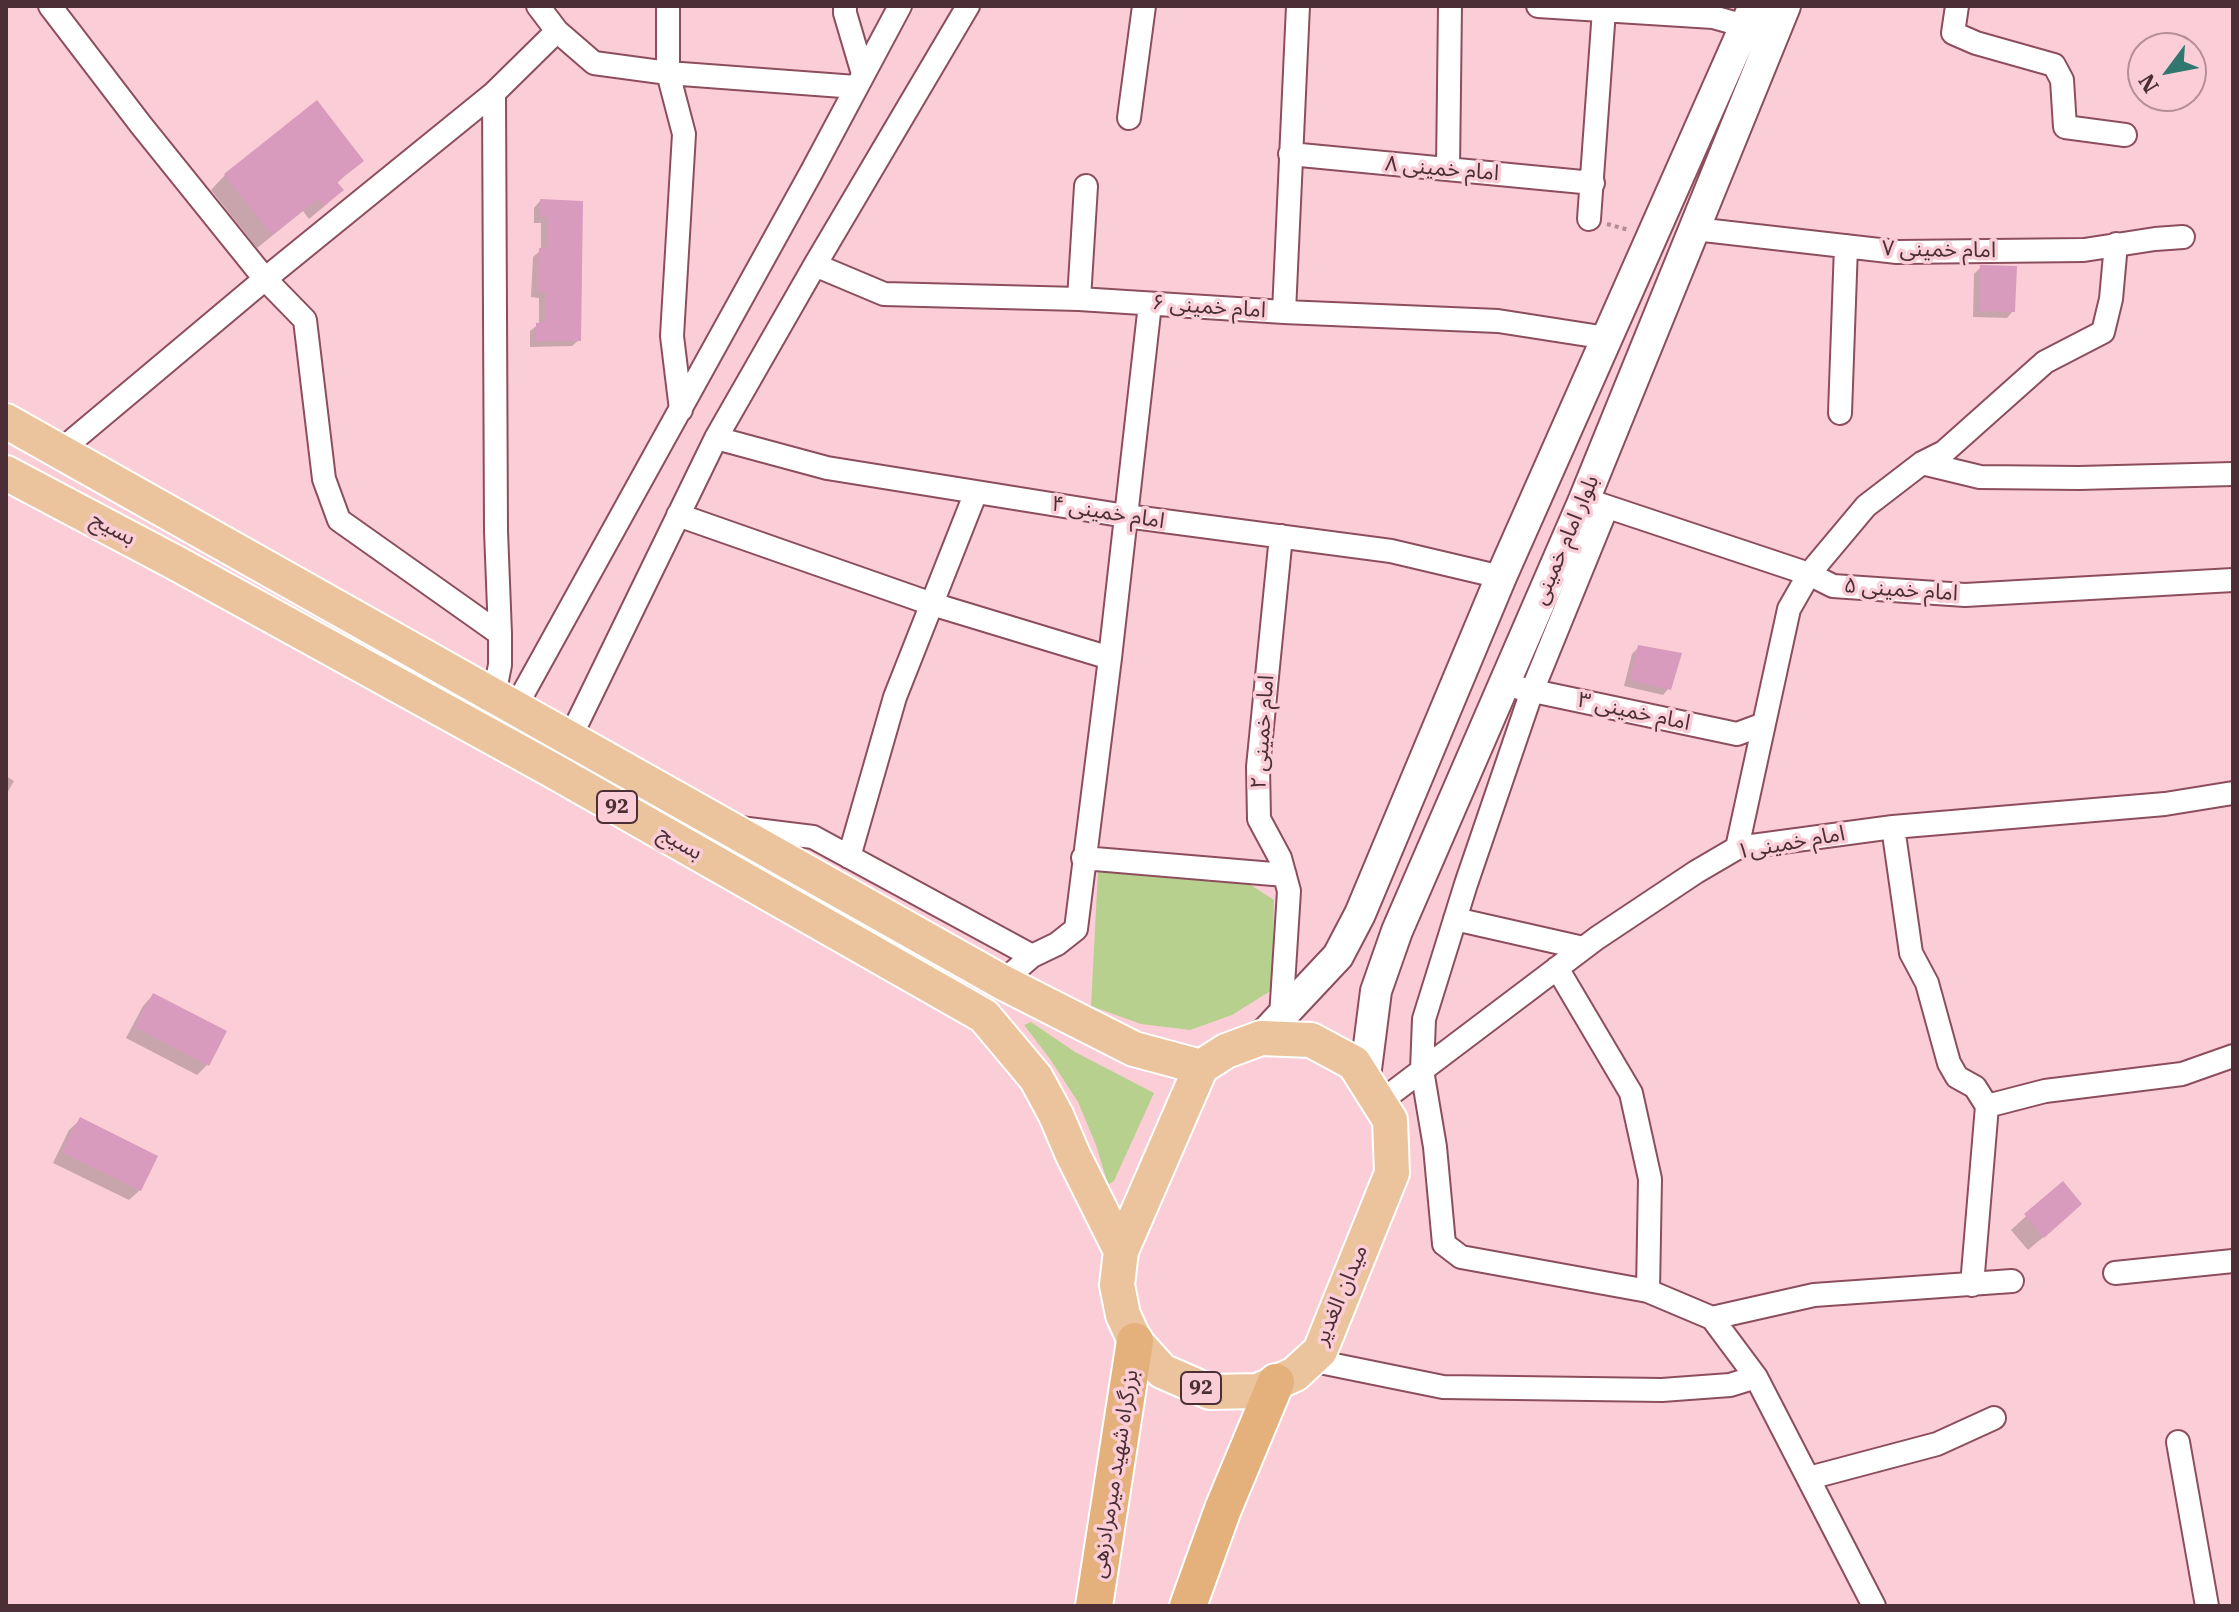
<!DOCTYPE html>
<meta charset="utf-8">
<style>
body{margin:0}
#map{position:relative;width:2239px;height:1612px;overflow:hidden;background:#fbced7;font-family:"IBM Plex Serif",serif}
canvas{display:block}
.frame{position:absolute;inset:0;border:8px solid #4c2f36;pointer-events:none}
.north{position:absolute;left:2127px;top:32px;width:80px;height:80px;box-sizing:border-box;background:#fbced7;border:2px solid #b58e97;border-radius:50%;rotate:238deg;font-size:22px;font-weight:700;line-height:32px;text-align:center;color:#4c2f36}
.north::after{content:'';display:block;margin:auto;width:28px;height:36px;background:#30776f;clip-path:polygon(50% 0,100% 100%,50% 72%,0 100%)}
</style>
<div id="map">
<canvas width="2239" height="1612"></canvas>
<div class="frame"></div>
<div class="north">N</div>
</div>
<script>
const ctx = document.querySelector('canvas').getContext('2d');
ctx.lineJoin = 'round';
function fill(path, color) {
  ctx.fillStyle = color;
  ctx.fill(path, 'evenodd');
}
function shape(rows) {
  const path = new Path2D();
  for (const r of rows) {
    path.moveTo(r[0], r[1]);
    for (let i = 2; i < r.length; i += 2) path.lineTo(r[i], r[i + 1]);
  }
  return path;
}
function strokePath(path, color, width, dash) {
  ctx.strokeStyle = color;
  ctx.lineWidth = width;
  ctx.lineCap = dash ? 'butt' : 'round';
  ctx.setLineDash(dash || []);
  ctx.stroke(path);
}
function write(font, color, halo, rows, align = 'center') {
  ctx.font = font + ' "IBM Plex Serif","Noto Sans Arabic",serif';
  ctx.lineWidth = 7;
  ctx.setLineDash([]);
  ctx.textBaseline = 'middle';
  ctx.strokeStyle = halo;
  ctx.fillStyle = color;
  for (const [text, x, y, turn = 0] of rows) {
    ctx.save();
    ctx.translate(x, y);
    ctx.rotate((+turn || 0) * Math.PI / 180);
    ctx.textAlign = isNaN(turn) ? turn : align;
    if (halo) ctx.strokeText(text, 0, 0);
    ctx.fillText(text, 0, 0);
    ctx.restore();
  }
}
const green = shape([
 [1098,871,1240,878,1274,900,1272,990,1232,1015,1190,1030,1141,1024,1091,1006],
 [1031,1022,1075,1052,1154,1093,1114,1181,1108,1185,1096,1145,1078,1102,1050,1059,1024,1025]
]);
const shadow = shape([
 [362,160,336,184,341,190,327,204,309,219,303,211,257,248,211,190,225,175],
 [540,201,581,202,579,340,572,346,530,347,530,331,539,324,539,298,531,297,533,257,541,250,541,223,534,223,534,208],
 [1981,267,2013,311,2007,318,1973,317,1974,274],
 [1639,647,1669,688,1663,695,1624,686,1632,654],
 [6,776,14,781,6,795],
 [153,995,207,1065,197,1075,126,1038,143,1006],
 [80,1120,140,1190,129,1200,53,1163,69,1130],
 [2062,1183,2066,1218,2028,1250,2011,1230]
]);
const building = shape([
 [317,100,364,161,337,182,344,190,324,206,318,199,272,235,224,174],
 [540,199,583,201,581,341,536,341,536,323,545,322,545,292,537,291,539,248,547,247,547,217,540,217],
 [1980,265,2017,266,2015,312,1979,311],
 [1638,645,1682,653,1671,690,1630,680],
 [153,993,227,1031,209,1066,135,1027],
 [80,1117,158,1156,141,1191,62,1152],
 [2063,1181,2082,1204,2044,1238,2024,1214]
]);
const path = shape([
 [1607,224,1629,230]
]);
const minor = shape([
 [50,6,141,125,265,279,305,320,324,479,339,520,500,634],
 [538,6,557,31,594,63,668,73,856,87],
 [668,6,668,73,684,134,672,336,681,410],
 [845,6,845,13,863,74],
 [1538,6,1713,17,1745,26],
 [1957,6,1953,33,1976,43,2054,65,2062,80,2065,127,2125,135],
 [1129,118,1144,6],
 [1290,154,1593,183],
 [1448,169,1450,6],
 [1589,219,1604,10],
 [1695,229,1897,252,2084,250,2155,239,2183,237],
 [815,265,884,294,1079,299,1284,312,1498,321,1607,338],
 [1079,299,1086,186],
 [1284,312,1298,6],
 [1840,413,1846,246],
 [716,438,827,468,1126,516,1391,551,1501,577],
 [60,451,265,279,494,93],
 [1922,463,1980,477,2079,478,2233,474],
 [1593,502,1809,574,1833,586,1965,595,2233,580],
 [1607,507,1532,691,1466,884,1424,1019,1422,1070,1435,1147,1444,1244,1461,1257,1648,1291,1712,1318,1756,1377,1874,1606],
 [678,515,932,604,1110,658],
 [1281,536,1258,767,1259,819,1280,858,1289,891,1281,1017],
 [1519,688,1737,734,1764,724],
 [494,695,500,665,500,634,496,531,494,93,557,31],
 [515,708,812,171,900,6],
 [570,738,716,438,815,265,968,6],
 [1893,827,1911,953,1927,983,1949,1063,1957,1077,1975,1087,1987,1106,1972,1285],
 [740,828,813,837,1032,956],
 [1737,848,1789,609,1809,574,1866,506,1922,463,1944,452,2045,362,2103,332,2111,299,2116,244],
 [849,857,895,697,976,492],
 [1083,858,1285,875],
 [1455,919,1583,948],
 [1557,968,1631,1093,1650,1179,1648,1291],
 [1002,982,1032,956,1057,944,1076,929,1110,658,1150,304],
 [1380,1102,1597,938,1696,872,1737,848,1893,827,2165,804,2233,793],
 [1987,1106,2045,1091,2182,1074,2233,1056],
 [2115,1273,2233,1261],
 [1712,1318,1814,1295,2012,1281],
 [1310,1360,1443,1387,1662,1390,1730,1385,1756,1377],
 [2178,1442,2207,1606],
 [1809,1478,1937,1444,1994,1418]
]);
const secondary = shape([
 [1261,1038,1338,956,1360,914,1501,577,1754,6],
 [1365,1077,1376,991,1397,931,1584,500,1785,6]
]);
const primary = shape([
 [6,421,1002,982,1134,1049,1201,1067],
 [6,473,176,563,552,770,984,1016,1036,1078,1056,1115,1073,1155,1121,1251],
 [1261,1038,1311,1040,1354,1063,1390,1120,1392,1173,1320,1351,1295,1374,1258,1391,1210,1392,1162,1371,1135,1341,1123,1315,1117,1285,1121,1251,1201,1067,1226,1051,1261,1038]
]);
const trunk = shape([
 [1094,1606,1135,1341],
 [1188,1606,1223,1509,1276,1382]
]);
const shields = [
 [617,807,40],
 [1201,1388,40]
];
const shieldNames = [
 ["92",617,807],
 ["92",1201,1388]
];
const streetNames = [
 ["امام خمینی ۸",1442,169,5],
 ["امام خمینی ۷",1939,250,1],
 ["امام خمینی ۶",1209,307,4],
 ["امام خمینی ۴",1108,513,9],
 ["بسیج",113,529,28],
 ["بلوار امام خمینی",1566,540,-67],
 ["امام خمینی ۵",1901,590,4],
 ["امام خمینی ۳",1634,712,12],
 ["امام خمینی ۲",1263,732,-86],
 ["بسیج",680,843,30],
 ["امام خمینی۱",1791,843,-10],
 ["میدان الغدیر",1341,1295,-67],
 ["بزرگراه شهید میرمرادزهی",1115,1474,-81]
];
fill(green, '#b8d08e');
fill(shadow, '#0003');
fill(building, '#d89abd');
strokePath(minor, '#8c4e5d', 26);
strokePath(secondary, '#8c4e5d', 34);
strokePath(primary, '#fff', 38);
strokePath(trunk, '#fff', 40);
strokePath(path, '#b28c94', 4, [4, 4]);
strokePath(minor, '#fff', 22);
strokePath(secondary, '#fff', 30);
strokePath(primary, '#ebc49d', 34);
strokePath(trunk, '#e4b07c', 36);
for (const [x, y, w] of shields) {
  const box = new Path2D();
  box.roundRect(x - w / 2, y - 16, w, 32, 6);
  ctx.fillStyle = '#fbced7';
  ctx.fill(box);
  strokePath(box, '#4c2f36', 2);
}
write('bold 20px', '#4c2f36', null, shieldNames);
write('22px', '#4c2f36', '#fbced7', streetNames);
</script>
